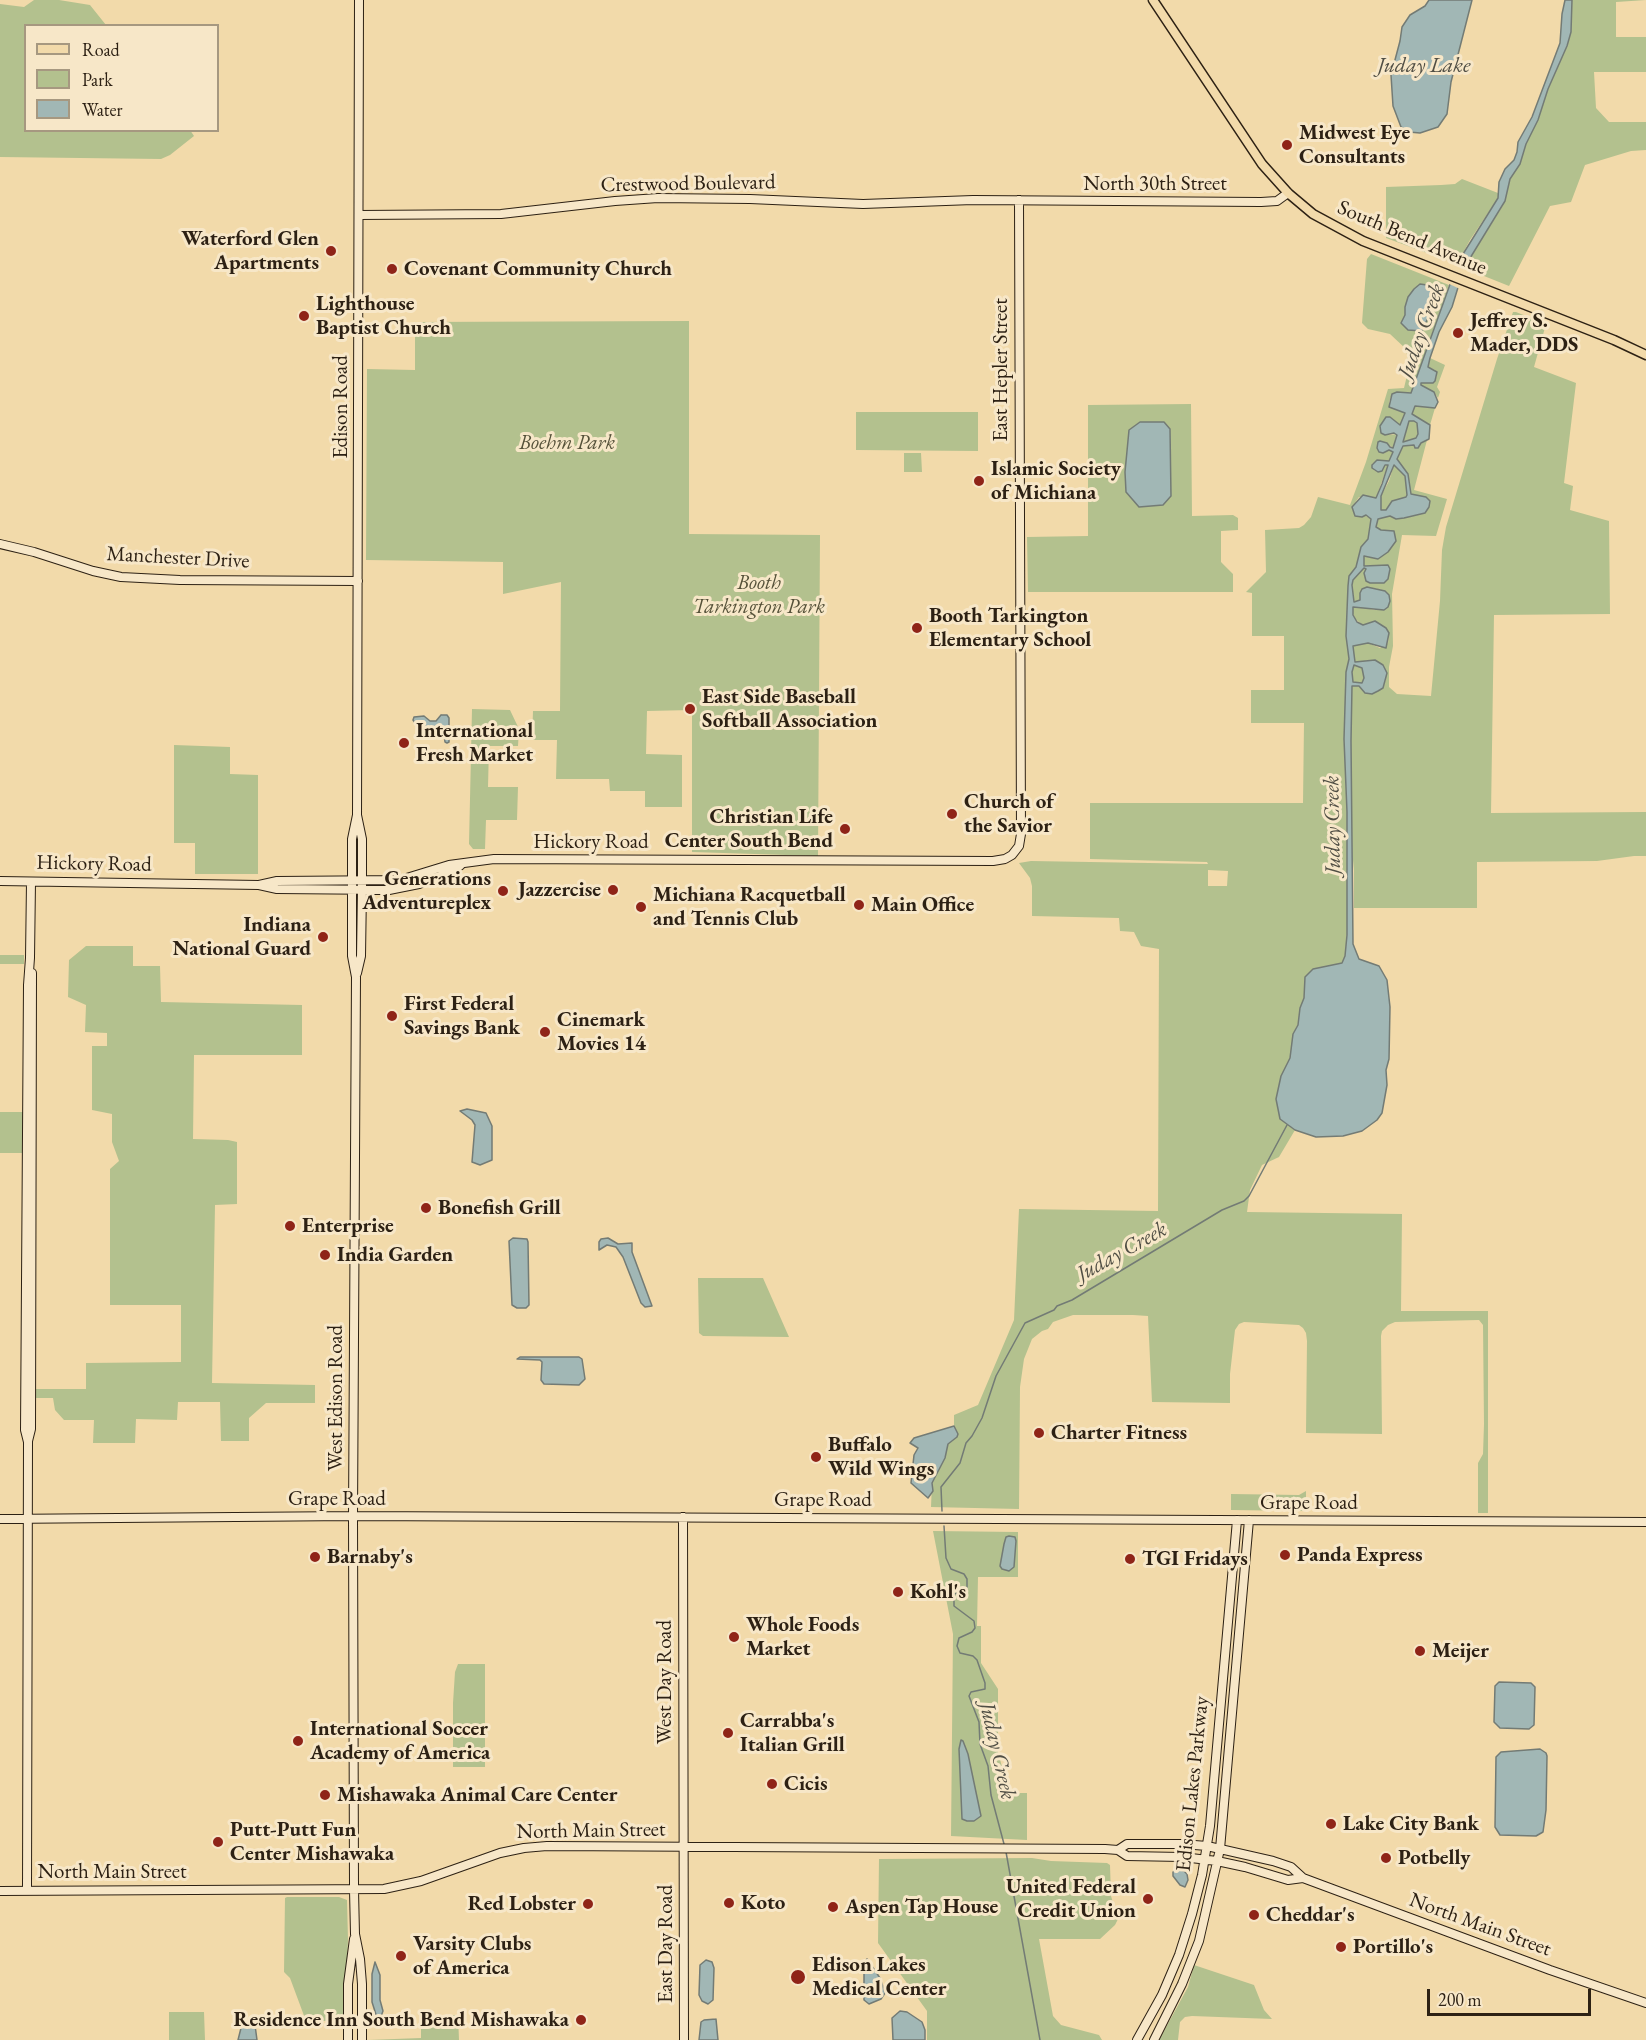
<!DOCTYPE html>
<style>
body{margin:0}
#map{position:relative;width:1646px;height:2040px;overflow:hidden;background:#f2daaa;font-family:"EB Garamond",serif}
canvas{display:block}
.legend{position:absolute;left:24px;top:24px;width:195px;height:108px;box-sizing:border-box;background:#f7e7c8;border:2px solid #a69880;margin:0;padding:8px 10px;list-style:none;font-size:18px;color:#2d2114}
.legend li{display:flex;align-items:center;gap:12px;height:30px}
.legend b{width:30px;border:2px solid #a69880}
.scale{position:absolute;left:1427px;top:1989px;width:164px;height:27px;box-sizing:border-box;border:3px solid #2d2114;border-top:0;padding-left:8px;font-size:18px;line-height:21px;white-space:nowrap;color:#2d2114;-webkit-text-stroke:4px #f7e7c8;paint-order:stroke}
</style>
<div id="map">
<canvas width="1646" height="2040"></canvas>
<ul class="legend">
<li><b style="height:8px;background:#f2daaa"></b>Road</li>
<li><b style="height:16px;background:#b3c18e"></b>Park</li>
<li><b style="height:16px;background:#a1b7b5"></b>Water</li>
</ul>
<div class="scale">200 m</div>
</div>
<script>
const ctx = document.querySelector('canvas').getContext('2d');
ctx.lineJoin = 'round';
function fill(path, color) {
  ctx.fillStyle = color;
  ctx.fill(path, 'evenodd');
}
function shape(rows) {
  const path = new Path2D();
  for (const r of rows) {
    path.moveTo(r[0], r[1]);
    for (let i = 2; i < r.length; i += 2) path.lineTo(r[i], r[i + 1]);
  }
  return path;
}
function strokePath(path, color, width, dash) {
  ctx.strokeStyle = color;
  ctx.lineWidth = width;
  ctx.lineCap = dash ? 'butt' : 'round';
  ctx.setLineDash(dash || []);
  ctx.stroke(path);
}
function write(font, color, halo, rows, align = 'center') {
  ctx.font = font + ' "EB Garamond",serif';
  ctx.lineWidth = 6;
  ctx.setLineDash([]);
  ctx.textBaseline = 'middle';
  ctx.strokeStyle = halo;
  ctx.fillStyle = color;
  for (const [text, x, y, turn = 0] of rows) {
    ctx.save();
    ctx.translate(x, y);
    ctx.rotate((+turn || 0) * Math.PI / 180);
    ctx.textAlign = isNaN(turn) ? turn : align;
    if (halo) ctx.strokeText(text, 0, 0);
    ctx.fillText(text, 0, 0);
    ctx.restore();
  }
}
const green = shape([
 [34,0,59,0,90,5,106,25,26,26,26,130,190,130,194,136,170,155,161,159,0,157,0,4,24,7],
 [1572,0,1646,0,1616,2,1616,37,1646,37,1646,72,1594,72,1596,108,1609,122,1646,122,1646,150,1631,151,1585,165,1571,202,1550,206,1509,286,1464,268,1502,207,1510,179,1520,164,1526,144,1538,120,1548,89,1567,46,1571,32],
 [1462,179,1498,193,1498,198,1470,240,1457,264,1386,238,1386,187,1441,185,1455,184],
 [1371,254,1449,285,1411,393,1406,392,1392,394,1389,402,1390,407,1406,412,1400,425,1390,417,1389,435,1397,434,1394,448,1389,445,1388,450,1393,452,1389,461,1377,460,1372,464,1375,471,1388,464,1376,498,1359,497,1352,507,1371,519,1368,539,1361,547,1356,567,1349,576,1348,586,1346,636,1349,659,1346,672,1352,686,1359,686,1365,693,1372,694,1383,688,1386,679,1386,673,1367,660,1361,663,1355,662,1353,646,1368,643,1380,648,1388,643,1389,633,1386,628,1370,623,1363,625,1355,619,1352,611,1354,606,1375,610,1385,591,1374,588,1359,602,1354,602,1352,585,1353,580,1364,568,1366,571,1364,577,1383,566,1374,565,1364,566,1364,556,1378,559,1381,530,1376,527,1378,519,1390,516,1396,519,1404,518,1425,513,1411,494,1408,474,1397,459,1402,446,1419,445,1427,440,1414,490,1447,499,1436,536,1402,535,1392,594,1393,646,1389,667,1389,687,1397,694,1431,696,1440,601,1442,550,1446,527,1497,359,1513,312,1516,312,1546,324,1534,367,1576,383,1564,483,1573,486,1570,510,1609,521,1610,614,1494,615,1491,813,1646,812,1646,856,1634,856,1597,861,1477,862,1477,908,1354,908,1354,860,1345,956,1342,963,1313,969,1304,985,1304,998,1300,1008,1298,1025,1293,1034,1290,1058,1287,1063,1280,1119,1295,1130,1279,1157,1262,1165,1250,1190,1247,1212,1402,1214,1401,1311,1488,1311,1488,1513,1478,1513,1478,1463,1483,1454,1484,1424,1483,1325,1479,1320,1395,1322,1388,1325,1382,1331,1381,1336,1382,1434,1306,1433,1307,1341,1306,1333,1303,1328,1299,1325,1244,1322,1239,1324,1235,1330,1230,1374,1230,1403,1152,1402,1148,1316,1133,1315,1073,1315,1053,1322,1048,1329,1042,1331,1032,1339,1024,1359,1020,1387,1019,1509,931,1507,932,1483,945,1458,948,1444,957,1437,956,1429,954,1426,954,1415,978,1405,1014,1320,1019,1209,1158,1211,1159,949,1141,946,1134,932,1120,931,1119,918,1032,916,1032,886,1030,878,1019,863,1031,861,1208,864,1207,862,1090,859,1090,803,1303,803,1304,723,1251,723,1251,690,1284,690,1284,636,1252,636,1252,593,1246,592,1266,572,1265,530,1299,528,1304,525,1311,517,1318,497,1350,505,1366,462,1388,389,1404,388,1409,367,1406,349,1390,334,1368,329,1362,323,1367,259],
 [1208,870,1228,871,1227,886,1208,886],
 [689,321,689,534,820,535,818,856,692,852,692,710,647,711,646,754,682,755,682,807,645,807,645,791,610,791,609,779,556,779,557,740,532,740,533,711,560,711,561,582,503,594,503,562,366,560,367,369,415,370,415,322],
 [1430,358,1445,365,1437,387,1440,392,1438,398,1434,392,1421,385,1422,382,1433,383,1435,381,1437,375,1435,370,1428,367],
 [1191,404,1192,516,1233,515,1238,518,1238,530,1221,531,1221,562,1233,574,1233,592,1028,592,1027,537,1088,536,1088,405],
 [1415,406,1435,408,1430,425,1412,414],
 [856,412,978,412,978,451,856,450],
 [1409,421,1414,421,1417,423,1418,434,1416,438,1403,442],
 [904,453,921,453,922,472,904,472],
 [1394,465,1405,476,1407,495,1406,497,1392,501,1386,510,1381,510,1381,496,1389,481],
 [1354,665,1362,668,1364,678,1362,683,1353,682,1352,672],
 [472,709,510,710,519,729,518,746,489,746,488,787,518,787,517,820,486,820,485,849,473,849,469,844],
 [174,745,230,747,230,774,258,775,258,874,195,874,195,843,174,843],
 [86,946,133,946,133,966,160,966,161,1002,302,1005,302,1055,194,1055,193,1139,228,1140,237,1142,237,1204,215,1205,212,1383,315,1385,315,1403,266,1403,249,1418,249,1441,221,1441,220,1402,178,1402,177,1420,136,1419,135,1443,93,1443,94,1420,64,1420,55,1410,53,1398,36,1398,36,1389,86,1389,86,1363,181,1362,181,1305,110,1305,110,1169,119,1161,112,1142,112,1114,92,1110,92,1046,107,1046,107,1033,85,1032,86,1005,68,997,69,960],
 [0,955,24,955,24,964,0,964],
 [0,1112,23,1112,23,1153,0,1153],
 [698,1278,763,1278,789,1337,703,1336,699,1333],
 [1306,1491,1306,1511,1231,1510,1231,1494,1299,1495],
 [933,1531,1018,1532,1018,1577,978,1577,977,1626,981,1626,981,1663,998,1689,998,1752,1008,1789,1015,1793,1027,1793,1027,1840,951,1836,953,1634],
 [1006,1537,1016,1541,1014,1567,1000,1566],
 [458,1664,485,1664,485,1767,453,1767,453,1703,455,1672],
 [1032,1858,1051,1861,1107,1863,1110,1865,1111,1896,1118,1919,1115,1925,1100,1939,1039,1939,1053,2016,1061,2025,1099,2035,1102,2040,927,2040,927,2011,878,1943,879,1859],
 [287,1897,339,1897,347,1900,348,1940,345,2021,306,2021,290,1978,284,1972,285,1898],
 [1194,1965,1254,1985,1264,2010,1272,2019,1192,2016,1185,2017,1180,2022,1178,2040,1159,2040,1188,1987],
 [169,2012,204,2012,205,2040,169,2040],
 [458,2015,459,2040,368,2040,421,2038,421,2016]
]);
const water = shape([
 [1429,0,1472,0,1451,82,1447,114,1438,127,1420,133,1409,132,1401,127,1393,106,1391,75,1400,41,1402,27,1410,15,1425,6,1429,0],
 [1565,0,1572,0,1571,32,1567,46,1548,89,1538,120,1526,144,1520,164,1510,179,1505,201,1464,268,1452,307,1439,332,1430,358,1428,367,1437,372,1435,381,1433,383,1421,383,1421,385,1434,392,1438,402,1435,408,1415,406,1412,414,1430,425,1429,439,1421,443,1418,448,1415,448,1414,445,1403,446,1397,459,1408,474,1411,494,1426,497,1430,501,1429,507,1425,513,1404,518,1396,519,1390,516,1378,519,1376,527,1381,530,1394,531,1396,541,1388,552,1378,559,1364,556,1364,566,1388,565,1390,569,1388,579,1384,583,1370,583,1366,581,1364,573,1366,569,1364,568,1353,580,1352,585,1354,602,1360,600,1360,593,1362,589,1367,587,1385,591,1389,595,1390,601,1388,607,1384,610,1353,607,1353,615,1357,622,1363,625,1375,621,1386,628,1389,633,1386,648,1368,643,1353,646,1355,662,1375,660,1383,665,1387,673,1383,688,1378,691,1372,694,1365,693,1359,686,1352,686,1351,741,1353,944,1359,959,1379,966,1387,980,1390,1007,1389,1059,1386,1070,1387,1085,1382,1113,1377,1120,1362,1131,1343,1136,1316,1137,1295,1130,1280,1119,1276,1099,1281,1076,1290,1058,1293,1034,1298,1025,1300,1008,1304,998,1305,977,1313,969,1342,963,1345,956,1347,935,1347,812,1344,739,1346,672,1349,659,1346,636,1348,586,1349,576,1356,567,1361,547,1368,539,1371,519,1366,515,1362,517,1355,516,1352,507,1363,495,1376,498,1382,484,1388,465,1385,465,1382,471,1378,472,1372,468,1372,465,1377,460,1389,461,1393,452,1389,450,1383,453,1379,452,1377,448,1378,442,1380,441,1387,443,1390,447,1393,448,1397,435,1394,433,1385,435,1381,433,1380,426,1386,417,1390,417,1400,425,1405,413,1389,407,1392,394,1397,392,1411,393,1458,262,1498,198,1499,182,1505,169,1514,160,1517,152,1518,142,1532,117,1560,43,1562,14,1565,0],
 [1409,421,1414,421,1417,423,1418,434,1416,438,1403,442,1409,421],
 [1394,465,1405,476,1407,495,1406,497,1392,501,1386,510,1381,510,1381,496,1394,465],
 [1354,665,1362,668,1364,678,1362,683,1353,682,1352,672,1354,665],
 [1420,284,1427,285,1432,289,1433,307,1422,331,1408,330,1401,323,1405,315,1405,307,1408,297,1414,289,1420,284],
 [1140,422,1164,422,1170,429,1171,496,1163,505,1139,507,1126,492,1125,472,1129,430,1140,422],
 [441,715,447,715,449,718,449,742,447,743,445,742,443,728,417,726,413,720,414,717,424,716,430,721,436,721,441,715],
 [467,1109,486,1113,492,1126,492,1160,480,1165,472,1162,475,1125,472,1120,460,1111,467,1109],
 [513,1238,527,1239,528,1242,529,1305,526,1308,517,1308,512,1305,509,1241,513,1238],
 [608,1238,618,1244,632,1243,632,1252,652,1306,645,1307,641,1303,623,1257,616,1247,607,1245,599,1250,599,1242,601,1239,608,1238],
 [520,1357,579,1357,582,1359,585,1379,579,1385,544,1384,541,1380,542,1362,540,1360,517,1359,520,1357],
 [954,1426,958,1434,957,1437,948,1444,945,1458,932,1483,933,1491,928,1498,911,1483,914,1455,918,1448,910,1443,914,1438,954,1426],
 [1009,1536,1015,1537,1016,1541,1014,1567,1009,1571,1002,1569,1000,1566,1004,1544,1006,1537,1009,1536],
 [1499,1682,1531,1683,1535,1687,1534,1725,1529,1729,1500,1728,1494,1722,1495,1686,1499,1682],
 [961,1740,963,1741,968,1754,981,1816,974,1821,967,1821,962,1819,959,1749,961,1740],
 [1540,1749,1546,1753,1547,1756,1546,1810,1543,1832,1536,1836,1500,1835,1495,1827,1496,1757,1501,1752,1540,1749],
 [1177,1869,1184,1871,1187,1874,1188,1880,1185,1887,1180,1885,1173,1876,1173,1872,1177,1869],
 [867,1959,880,1978,885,1993,881,1999,869,2004,864,2000,864,1963,867,1959],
 [706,1960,712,1962,714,1968,713,2000,708,2004,702,2001,699,1995,700,1965,706,1960],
 [375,1962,380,1975,380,2000,383,2011,380,2019,378,2021,372,2002,372,1974,375,1962],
 [900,2011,907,2012,922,2022,925,2030,925,2040,893,2040,892,2018,900,2011],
 [716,2019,718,2040,699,2040,701,2022,704,2020,716,2019],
 [248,2023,255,2025,257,2040,238,2040,241,2028,248,2023]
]);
const pier = shape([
 [1454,264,1466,270,1460,289,1447,283]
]);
const stream = shape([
 [942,1511,941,1487,960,1463,966,1443,972,1436,982,1418,996,1376,1025,1323,1054,1310,1057,1306,1072,1300,1222,1210,1244,1201,1249,1196,1287,1125],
 [944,1526,946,1558,951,1569,964,1574,967,1579,967,1587,965,1591,954,1594,954,1606,974,1621,975,1628,972,1632,959,1638,957,1646,960,1653,973,1656,977,1660,985,1683,985,1689,971,1692,969,1696,979,1722,980,1744,988,1766,991,1795,1004,1844],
 [1006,1852,1040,2040]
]);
const secondary = shape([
 [359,215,501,214,615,201,658,198,750,199,863,204,973,200,1261,202,1277,201,1288,193],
 [0,544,34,552,93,571,121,577,180,580,358,581],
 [357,815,352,839,352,956,356,977,353,1516,354,1890,355,1934,360,1959,362,1984,362,2040],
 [0,881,259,885,277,889,389,890,419,884,451,872,461,865],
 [259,885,277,881,400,880,449,865,494,859,993,861,1005,859,1012,855,1019,846,1021,834,1019,200],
 [357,973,361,956,362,890,362,839,357,815,359,0],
 [28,1441,31,1429,32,973],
 [683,1517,684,2040],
 [0,1519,353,1516,1646,1522],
 [1118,1850,1127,1844,1182,1844,1207,1846,1273,1861,1291,1867,1303,1878,1550,1970,1646,2003],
 [0,1891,384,1889,421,1881,500,1853,524,1848,547,1846,1105,1849,1118,1850,1127,1856,1182,1857,1217,1861,1245,1867,1288,1880,1303,1878],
 [27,1891,28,1442,25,1430,28,985,30,958,31,882],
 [348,2040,348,1984,354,1939],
 [1137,2040,1162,1995,1179,1955,1192,1914,1202,1875,1210,1826,1237,1520],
 [1154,2040,1182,1984,1199,1941,1220,1849,1249,1520]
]);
const primary = shape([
 [1153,0,1262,164,1288,193,1313,214,1363,241,1614,340,1646,355]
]);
const markers = [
 [1287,145,6,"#8f2418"],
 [331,251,6,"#8f2418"],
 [392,269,6,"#8f2418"],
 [304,316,6,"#8f2418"],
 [1458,333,6,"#8f2418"],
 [979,481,6,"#8f2418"],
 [917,628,6,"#8f2418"],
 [690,709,6,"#8f2418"],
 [404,743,6,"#8f2418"],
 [952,814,6,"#8f2418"],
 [845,829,6,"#8f2418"],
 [613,890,6,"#8f2418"],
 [503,891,6,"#8f2418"],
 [859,905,6,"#8f2418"],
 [641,907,6,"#8f2418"],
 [323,937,6,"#8f2418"],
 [392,1016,6,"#8f2418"],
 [545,1032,6,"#8f2418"],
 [426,1208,6,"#8f2418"],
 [290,1226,6,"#8f2418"],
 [325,1255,6,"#8f2418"],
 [1039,1433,6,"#8f2418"],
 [816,1457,6,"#8f2418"],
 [1285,1555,6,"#8f2418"],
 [315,1557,6,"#8f2418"],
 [1130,1559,6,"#8f2418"],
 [898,1592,6,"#8f2418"],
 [734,1637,6,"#8f2418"],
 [1420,1651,6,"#8f2418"],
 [728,1733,6,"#8f2418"],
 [298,1741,6,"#8f2418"],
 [772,1784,6,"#8f2418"],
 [325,1795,6,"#8f2418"],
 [1331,1824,6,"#8f2418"],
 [218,1842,6,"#8f2418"],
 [1386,1858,6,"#8f2418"],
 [1148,1899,6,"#8f2418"],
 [729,1903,6,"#8f2418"],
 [588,1904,6,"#8f2418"],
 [833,1907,6,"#8f2418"],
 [1254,1915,6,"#8f2418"],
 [1341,1947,6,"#8f2418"],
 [401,1956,6,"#8f2418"],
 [798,1977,8,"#8f2418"],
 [581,2020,6,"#8f2418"]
];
const poiNames = [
 ["Midwest Eye",1299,133],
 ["Consultants",1299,157],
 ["Waterford Glen",319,239,"right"],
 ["Apartments",319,263,"right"],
 ["Covenant Community Church",404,269],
 ["Lighthouse",316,304],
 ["Baptist Church",316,328],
 ["Jeffrey S.",1470,321],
 ["Mader, DDS",1470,345],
 ["Islamic Society",991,469],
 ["of Michiana",991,493],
 ["Booth Tarkington",929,616],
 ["Elementary School",929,640],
 ["East Side Baseball",702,697],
 ["Softball Association",702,721],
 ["International",416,731],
 ["Fresh Market",416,755],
 ["Church of",964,802],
 ["the Savior",964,826],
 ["Christian Life",833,817,"right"],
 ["Center South Bend",833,841,"right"],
 ["Generations",491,879,"right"],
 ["Adventureplex",491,903,"right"],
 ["Jazzercise",601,890,"right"],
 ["Michiana Racquetball",653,895],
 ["and Tennis Club",653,919],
 ["Main Office",871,905],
 ["Indiana",311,925,"right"],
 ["National Guard",311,949,"right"],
 ["First Federal",404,1004],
 ["Savings Bank",404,1028],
 ["Cinemark",557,1020],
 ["Movies 14",557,1044],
 ["Bonefish Grill",438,1208],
 ["Enterprise",302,1226],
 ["India Garden",337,1255],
 ["Charter Fitness",1051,1433],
 ["Buffalo",828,1445],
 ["Wild Wings",828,1469],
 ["Panda Express",1297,1555],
 ["Barnaby's",327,1557],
 ["TGI Fridays",1142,1559],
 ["Kohl's",910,1592],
 ["Whole Foods",746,1625],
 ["Market",746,1649],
 ["Meijer",1432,1651],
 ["Carrabba's",740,1721],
 ["Italian Grill",740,1745],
 ["International Soccer",310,1729],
 ["Academy of America",310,1753],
 ["Cicis",784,1784],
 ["Mishawaka Animal Care Center",337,1795],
 ["Lake City Bank",1343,1824],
 ["Putt-Putt Fun",230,1830],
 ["Center Mishawaka",230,1854],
 ["Potbelly",1398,1858],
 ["United Federal",1136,1887,"right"],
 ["Credit Union",1136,1911,"right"],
 ["Koto",741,1903],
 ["Red Lobster",576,1904,"right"],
 ["Aspen Tap House",845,1907],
 ["Cheddar's",1266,1915],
 ["Varsity Clubs",413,1944],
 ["of America",413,1968],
 ["Portillo's",1353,1947],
 ["Edison Lakes",812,1965],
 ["Medical Center",812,1989],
 ["Residence Inn South Bend Mishawaka",569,2020,"right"]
];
const streetNames = [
 ["Crestwood Boulevard",688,184,-1],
 ["North 30th Street",1155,184],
 ["South Bend Avenue",1412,238,23],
 ["East Hepler Street",1001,370,-90],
 ["Edison Road",341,407,-90],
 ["Manchester Drive",178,558,3],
 ["Hickory Road",591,842],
 ["Hickory Road",94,864,1],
 ["West Edison Road",336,1398,-90],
 ["Grape Road",337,1499],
 ["Grape Road",823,1500],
 ["Grape Road",1309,1503],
 ["West Day Road",665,1682,-90],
 ["Edison Lakes Parkway",1193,1784,-84],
 ["North Main Street",591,1831,-1],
 ["North Main Street",112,1872],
 ["North Main Street",1480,1925,20],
 ["East Day Road",666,1944,-90]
];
const parkNames = [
 ["Boehm Park",567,443],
 ["Booth",759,583],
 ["Tarkington Park",759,607]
];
const waterNames = [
 ["Juday Lake",1424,66],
 ["Juday Creek",1422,331,-70],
 ["Juday Creek",1333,825,-91],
 ["Juday Creek",1122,1252,-29],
 ["Juday Creek",997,1751,77]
];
fill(green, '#b3c18e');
fill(water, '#a1b7b5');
strokePath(water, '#737b75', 1.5);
fill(pier, '#f2daaa');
strokePath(stream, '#737b75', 1.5);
strokePath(secondary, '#2d2114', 10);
strokePath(primary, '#2d2114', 11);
strokePath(secondary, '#f7e7c8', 8);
strokePath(primary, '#f2daaa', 8);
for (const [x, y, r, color] of markers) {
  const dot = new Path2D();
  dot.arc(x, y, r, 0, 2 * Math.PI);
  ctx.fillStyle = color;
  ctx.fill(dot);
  strokePath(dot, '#f7e7c8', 2);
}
write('bold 21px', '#2d2114', '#f7e7c8', poiNames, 'left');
write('21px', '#2d2114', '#f7e7c8', streetNames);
write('italic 21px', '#555139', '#f7e7c8', parkNames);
write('italic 22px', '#504e44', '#f7e7c8', waterNames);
</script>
